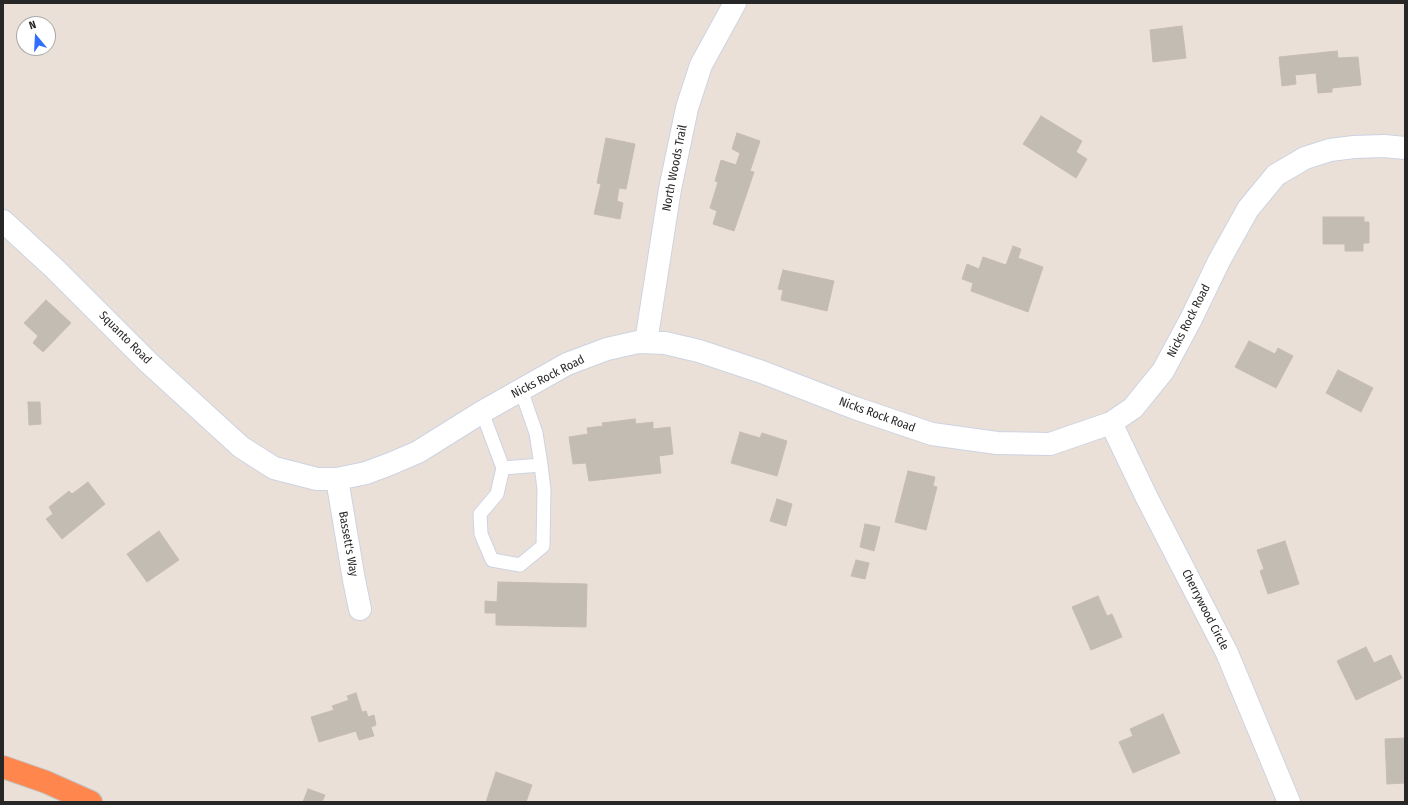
<!DOCTYPE html>
<style>
body{margin:0}
#map{position:relative;width:1408px;height:805px;overflow:hidden;background:#ebe0d7;font-family:"Fira Sans Condensed",sans-serif}
canvas{display:block}
.frame{position:absolute;inset:0;border:4px solid #272727;pointer-events:none}
.north{position:absolute;left:16px;top:16px;width:40px;height:40px;box-sizing:border-box;background:#fff;border:1px solid #a9a9a9;border-radius:50%;rotate:342deg;font-size:11px;font-weight:700;line-height:16px;text-align:center;color:#272727}
.north::after{content:'';display:block;margin:auto;width:14px;height:18px;background:#306eff;clip-path:polygon(50% 0,100% 100%,50% 72%,0 100%)}
</style>
<div id="map">
<canvas width="1408" height="805"></canvas>
<div class="frame"></div>
<div class="north">N</div>
</div>
<script>
const ctx = document.querySelector('canvas').getContext('2d');
ctx.lineJoin = 'round';
function fill(path, color) {
  ctx.fillStyle = color;
  ctx.fill(path, 'evenodd');
}
function shape(rows) {
  const path = new Path2D();
  for (const r of rows) {
    path.moveTo(r[0], r[1]);
    for (let i = 2; i < r.length; i += 2) path.lineTo(r[i], r[i + 1]);
  }
  return path;
}
function strokePath(path, color, width, dash) {
  ctx.strokeStyle = color;
  ctx.lineWidth = width;
  ctx.lineCap = dash ? 'butt' : 'round';
  ctx.setLineDash(dash || []);
  ctx.stroke(path);
}
function write(font, color, halo, rows, align = 'center') {
  ctx.font = font + ' "Fira Sans Condensed",sans-serif';
  ctx.lineWidth = 4;
  ctx.setLineDash([]);
  ctx.textBaseline = 'middle';
  ctx.strokeStyle = halo;
  ctx.fillStyle = color;
  for (const [text, x, y, turn = 0] of rows) {
    ctx.save();
    ctx.translate(x, y);
    ctx.rotate((+turn || 0) * Math.PI / 180);
    ctx.textAlign = isNaN(turn) ? turn : align;
    if (halo) ctx.strokeText(text, 0, 0);
    ctx.fillText(text, 0, 0);
    ctx.restore();
  }
}
const building = shape([
 [1182,26,1186,58,1153,62,1150,30,1182,26],
 [1337,51,1338,58,1358,57,1361,85,1332,88,1332,92,1318,93,1316,73,1295,75,1296,84,1282,86,1279,57,1337,51],
 [1041,116,1082,141,1076,152,1087,159,1076,178,1023,144,1041,116],
 [737,133,760,141,750,171,754,172,734,231,713,224,717,211,710,208,718,182,715,181,721,160,736,165,740,153,732,149,737,133],
 [606,138,635,144,626,189,619,188,617,201,623,203,620,219,594,214,601,184,597,183,606,138],
 [1323,217,1364,217,1364,222,1369,222,1369,243,1363,243,1363,251,1345,251,1345,244,1323,244,1323,217],
 [1013,246,1021,249,1018,258,1043,267,1028,312,971,291,973,283,962,279,967,264,979,269,983,257,1006,265,1013,246],
 [783,270,834,281,827,311,781,300,783,290,778,289,783,270],
 [46,300,71,323,43,352,33,343,38,336,24,323,46,300],
 [1249,341,1275,354,1278,348,1293,356,1276,388,1235,367,1249,341],
 [1338,370,1373,388,1361,412,1326,393,1338,370],
 [28,402,40,402,41,424,29,425,28,402],
 [635,419,636,424,653,422,653,429,670,427,673,454,659,456,661,473,589,481,586,463,573,464,569,437,588,434,587,428,603,426,602,423,635,419],
 [740,432,760,438,762,433,787,441,777,476,731,463,740,432],
 [908,471,935,477,933,486,937,487,926,530,895,522,908,471],
 [88,482,105,504,62,539,46,519,53,514,49,507,69,491,72,494,88,482],
 [777,499,792,504,786,526,770,521,777,499],
 [865,524,880,527,874,551,860,547,865,524],
 [159,531,179,560,147,582,127,554,159,531],
 [1285,541,1299,584,1268,594,1260,571,1264,569,1257,550,1285,541],
 [856,560,869,563,865,579,851,576,856,560],
 [498,582,587,584,586,627,496,625,496,613,485,613,485,601,497,602,498,582],
 [1098,596,1107,616,1112,614,1122,637,1091,650,1072,607,1098,596],
 [1366,647,1374,663,1391,655,1402,678,1356,700,1337,661,1366,647],
 [356,693,362,712,366,711,368,717,374,715,376,725,371,727,374,736,359,740,356,731,319,742,311,717,334,710,332,706,349,700,347,696,356,693],
 [1163,714,1180,753,1133,773,1119,742,1133,736,1130,729,1163,714],
 [1405,738,1405,783,1387,784,1385,739,1405,738],
 [496,772,532,785,526,802,486,802,496,772],
 [308,789,325,795,322,802,303,802,308,789]
]);
const lane = shape([
 [482,412,503,468,497,494,480,514,481,534,492,560,520,565,543,546,544,489,541,465,536,433,521,390],
 [503,468,541,465]
]);
const street = shape([
 [3,221,55,269,149,363,241,447,274,468,317,479,337,479,366,473,390,464,418,452,482,412,567,364,607,349,638,342,665,343,699,351,762,372,855,408,932,434,997,443,1050,444,1111,423,1133,408,1163,371,1191,319,1219,261,1248,209,1276,175,1305,158,1330,150,1354,147,1384,146,1405,148],
 [646,342,670,189,687,108,701,65,735,3],
 [1111,423,1147,498,1227,653,1289,802],
 [337,479,354,580,360,609]
]);
const highway = shape([
 [3,767,46,782,91,802]
]);
const streetNames = [
 ["North Woods Trail",675,168,-79],
 ["Nicks Rock Road",1189,321,-63],
 ["Squanto Road",125,338,45],
 ["Nicks Rock Road",548,377,-27],
 ["Nicks Rock Road",877,415,20],
 ["Bassett's Way",348,544,80],
 ["Cherrywood Circle",1205,610,63]
];
fill(building, '#c2bcb3');
strokePath(building, '#c6bcb1', 1);
strokePath(lane, '#ccd3e2', 15);
strokePath(street, '#ccd3e2', 24);
strokePath(highway, '#c3c3c3', 24);
strokePath(lane, '#fff', 13);
strokePath(street, '#fff', 22);
strokePath(highway, '#ff874e', 22);
write('12px', '#272727', '#fff', streetNames);
</script>
